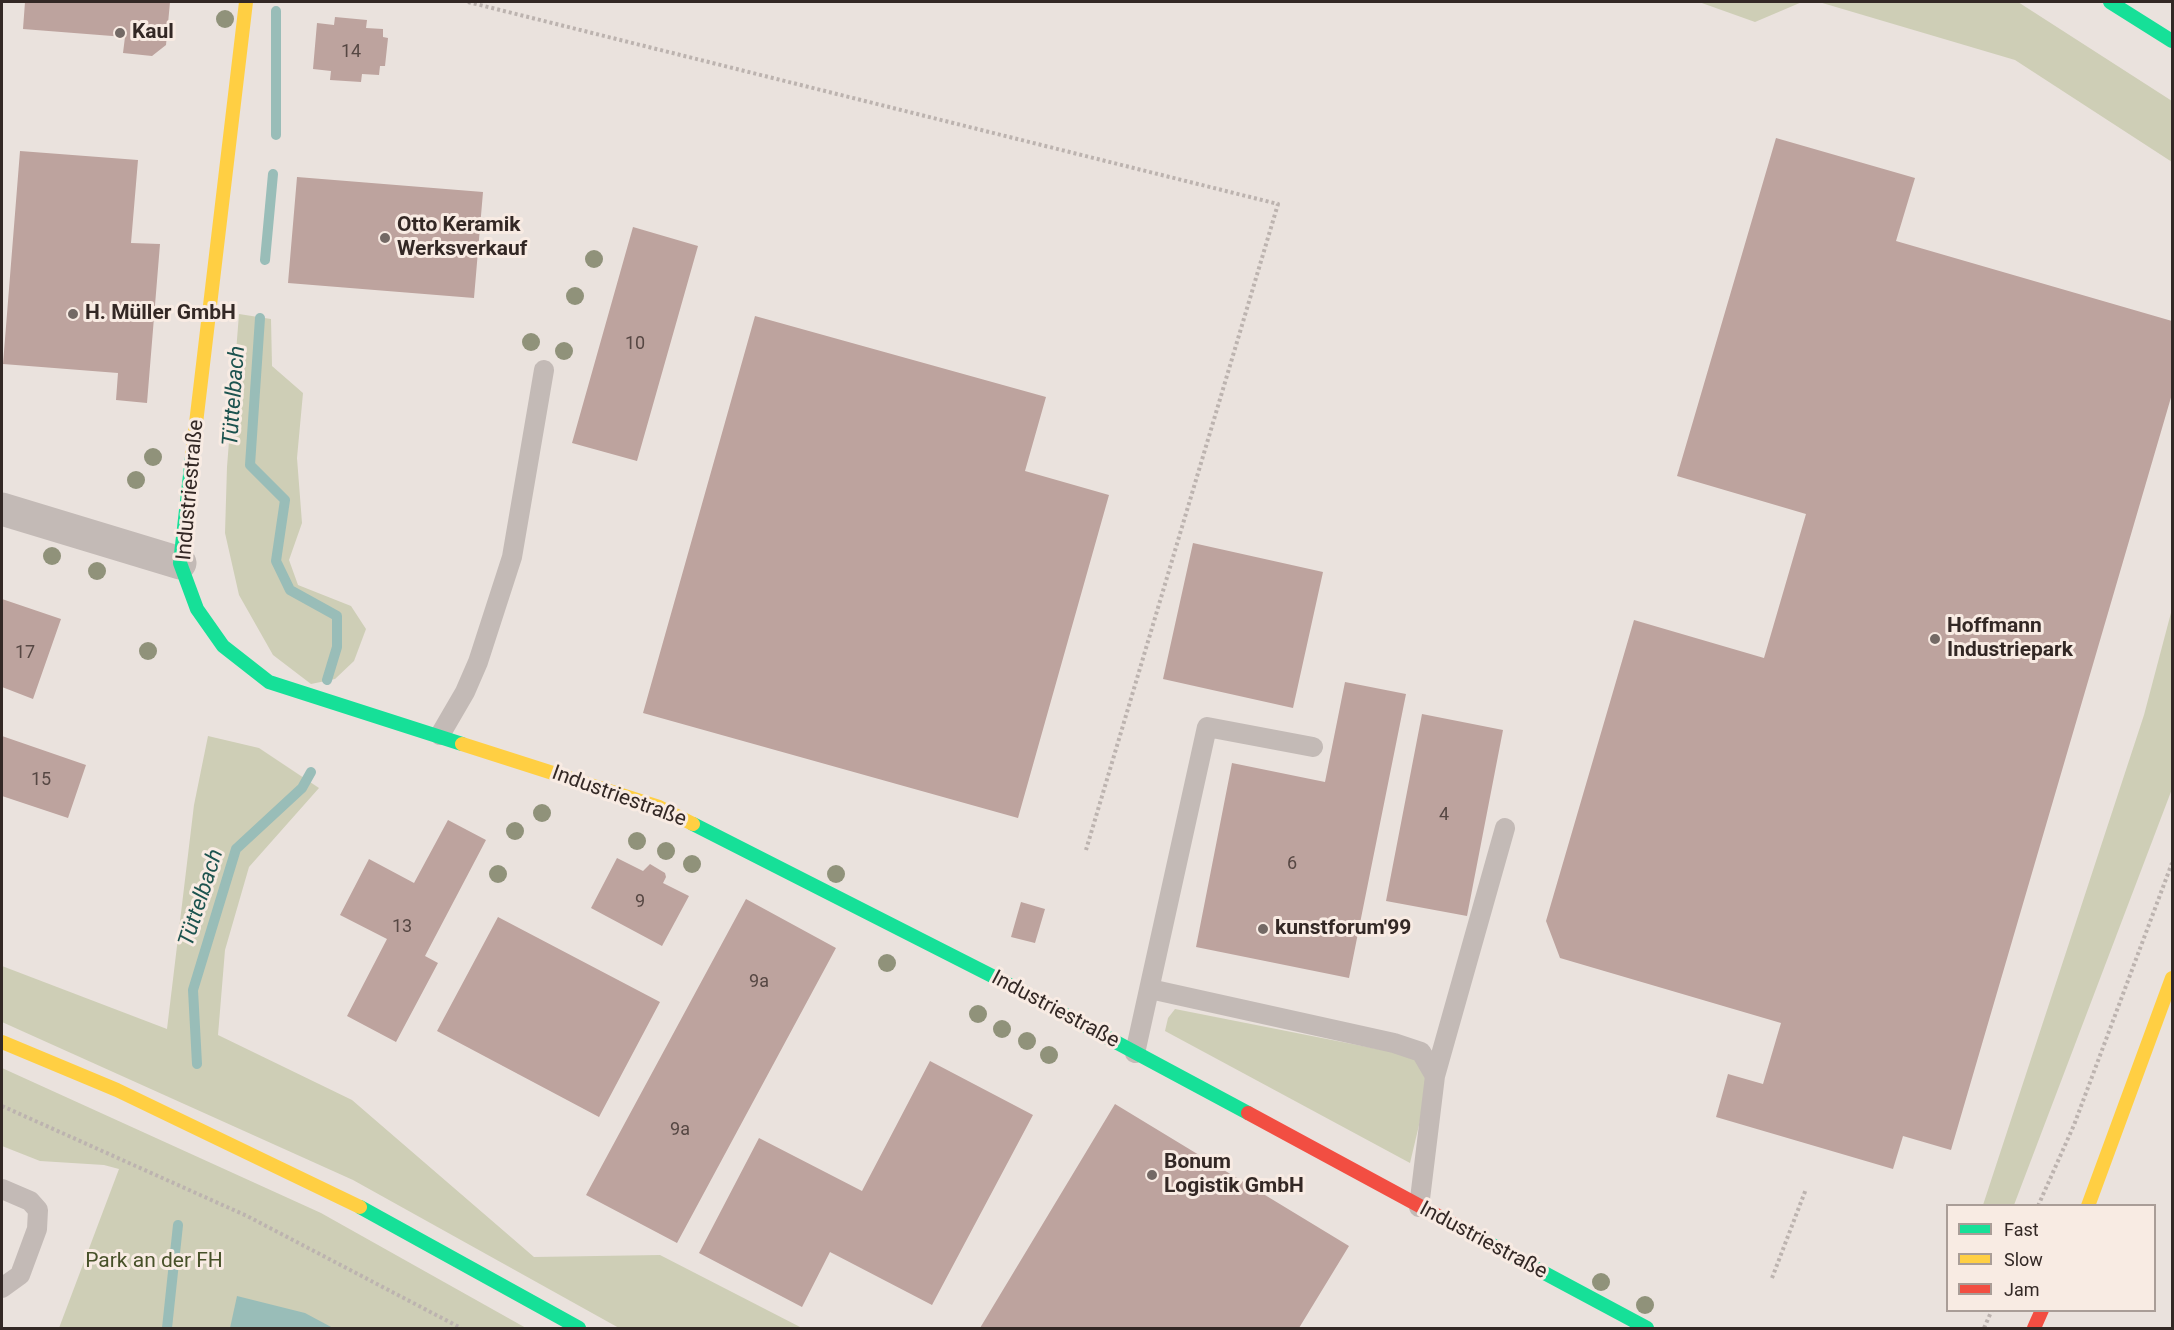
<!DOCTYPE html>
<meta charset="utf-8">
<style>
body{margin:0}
#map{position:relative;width:2174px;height:1330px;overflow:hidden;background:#eae2dd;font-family:Roboto,sans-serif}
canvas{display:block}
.frame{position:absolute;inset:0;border:3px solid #332825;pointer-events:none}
.legend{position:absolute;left:1946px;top:1204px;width:210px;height:108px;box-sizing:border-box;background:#f8ebe3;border:2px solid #a99d97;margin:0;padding:8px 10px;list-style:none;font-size:18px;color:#332825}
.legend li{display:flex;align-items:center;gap:12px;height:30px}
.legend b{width:30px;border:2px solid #a99d97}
</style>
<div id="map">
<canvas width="2174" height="1330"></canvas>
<div class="frame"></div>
<ul class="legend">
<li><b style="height:8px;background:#16e098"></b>Fast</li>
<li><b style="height:8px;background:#ffcf43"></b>Slow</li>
<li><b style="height:8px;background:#f24e42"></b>Jam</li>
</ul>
</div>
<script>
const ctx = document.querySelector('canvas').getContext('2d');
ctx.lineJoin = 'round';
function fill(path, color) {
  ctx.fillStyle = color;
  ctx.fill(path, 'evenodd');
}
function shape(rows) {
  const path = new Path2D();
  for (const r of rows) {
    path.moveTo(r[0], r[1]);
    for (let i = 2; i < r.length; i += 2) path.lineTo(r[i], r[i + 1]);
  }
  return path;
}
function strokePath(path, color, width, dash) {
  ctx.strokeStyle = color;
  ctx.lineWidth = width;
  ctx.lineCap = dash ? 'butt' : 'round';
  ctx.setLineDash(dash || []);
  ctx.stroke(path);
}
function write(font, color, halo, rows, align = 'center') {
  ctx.font = font + ' Roboto,sans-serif';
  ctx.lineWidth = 6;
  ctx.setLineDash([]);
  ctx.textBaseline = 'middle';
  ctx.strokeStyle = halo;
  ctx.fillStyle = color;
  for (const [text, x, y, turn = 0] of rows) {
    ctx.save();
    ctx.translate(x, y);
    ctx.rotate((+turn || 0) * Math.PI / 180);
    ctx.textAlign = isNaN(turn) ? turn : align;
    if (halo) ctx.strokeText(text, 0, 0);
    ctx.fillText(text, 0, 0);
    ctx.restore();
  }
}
const green = shape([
 [1699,2,1802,2,1755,22],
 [1819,2,2018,2,2172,101,2172,162,2015,60],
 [239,314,271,319,272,366,303,393,297,458,302,523,289,560,298,585,351,606,366,629,354,661,335,679,311,684,273,655,239,595,225,533,227,467],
 [2172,609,2172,789,2014,1205,1983,1205,2144,715],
 [208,736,259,748,319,788,249,867,225,950,218,1035,352,1100,534,1257,660,1255,802,1328,619,1328,353,1180,2,1022,2,966,167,1029,194,805],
 [1175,1009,1413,1056,1430,1079,1410,1163,1165,1031,1168,1018],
 [2,1068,321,1213,526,1328,59,1328,119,1169,104,1165,40,1161,2,1146]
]);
const water = shape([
 [237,1296,305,1313,333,1328,230,1328]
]);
const stream = shape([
 [276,135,276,11],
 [265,260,273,174],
 [260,318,250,465,285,500,276,561,290,590,337,616,337,647,327,680],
 [197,1064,193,990,236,849,302,788,311,772],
 [167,1328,178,1225]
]);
const building = shape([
 [25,2,170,2,166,45,152,56,123,53,125,37,23,29],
 [335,17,367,20,366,28,383,29,383,37,388,38,385,66,380,66,379,75,362,74,361,82,330,80,331,71,313,69,317,23,334,25],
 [1776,138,1915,178,1896,241,2172,321,2172,394,1951,1150,1903,1136,1893,1169,1716,1117,1728,1074,1763,1084,1781,1023,1560,958,1546,921,1634,620,1764,658,1806,514,1677,476],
 [20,151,138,160,131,243,160,244,147,403,116,400,118,373,3,364],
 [297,177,483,192,474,298,288,283],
 [633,227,698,246,637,461,572,443],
 [755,316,1046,397,1025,471,1109,495,1018,818,643,713],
 [1193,543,1323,572,1293,708,1163,679],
 [2,599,61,619,33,699,2,687],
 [1345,682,1406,694,1349,978,1196,947,1232,763,1325,782],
 [1422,714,1503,730,1467,916,1386,901],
 [2,736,86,765,68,818,2,796],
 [448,820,486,840,425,956,438,963,396,1042,347,1016,387,939,340,915,369,859,414,883],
 [617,858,643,871,650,864,665,873,666,877,663,883,689,896,662,946,591,908],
 [746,899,836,948,677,1243,586,1195],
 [1021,902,1045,909,1035,943,1011,937],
 [498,917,660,1002,599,1117,437,1031],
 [930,1061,1033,1115,932,1305,830,1252,802,1307,699,1253,759,1138,862,1191],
 [1115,1104,1349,1246,1299,1328,980,1328]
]);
const path = shape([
 [468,2,1278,204,1086,850],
 [2,1106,247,1216,461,1328],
 [2038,1206,2074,1125,2172,863],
 [1772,1278,1806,1189],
 [1984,1328,1992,1310]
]);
const lane = shape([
 [440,735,465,692,478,662,512,557,544,370],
 [1150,989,1394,1043,1421,1052,1435,1076,1419,1207],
 [1135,1053,1207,727,1313,747],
 [1435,1076,1505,828],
 [2,1189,30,1201,38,1210,37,1229,20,1275,2,1288]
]);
const street = shape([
 [2,509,180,563]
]);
const fast = shape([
 [2110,2,2172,41],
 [192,457,180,563,197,609,223,646,269,682,462,744],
 [693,824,1002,981,1248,1113],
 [360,1207,579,1328],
 [1466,1231,1647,1328]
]);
const slow = shape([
 [192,457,246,2],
 [462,744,659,807,693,824],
 [2,1042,117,1090,360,1207],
 [2088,1206,2172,978]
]);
const jam = shape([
 [1248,1113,1466,1231],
 [2034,1328,2042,1310]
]);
const trees = [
 [225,19],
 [594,259],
 [575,296],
 [531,342],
 [564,351],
 [153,457],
 [136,480],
 [52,556],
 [97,571],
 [148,651],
 [542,813],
 [515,831],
 [637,841],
 [666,851],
 [692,864],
 [498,874],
 [836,874],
 [887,963],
 [978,1014],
 [1002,1029],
 [1027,1041],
 [1049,1055],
 [1601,1282],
 [1645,1305]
];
const markers = [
 [120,33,6,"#736965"],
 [385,238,6,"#736965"],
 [73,314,6,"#736965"],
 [1935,639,6,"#736965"],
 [1263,929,6,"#736965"],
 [1152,1175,6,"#736965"]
];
const numberNames = [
 ["14",351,52],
 ["10",635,344],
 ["17",25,653],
 ["15",41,780],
 ["4",1444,815],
 ["6",1292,864],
 ["9",640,902],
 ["13",402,927],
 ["9a",759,982],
 ["9a",680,1130]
];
const poiNames = [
 ["Kaul",132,33],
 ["Otto Keramik",397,226],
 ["Werksverkauf",397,250],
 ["H. Müller GmbH",85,314],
 ["Hoffmann",1947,627],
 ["Industriepark",1947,651],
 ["kunstforum'99",1275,929],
 ["Bonum",1164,1163],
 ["Logistik GmbH",1164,1187]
];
const streetNames = [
 ["Industriestraße",191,490,-85],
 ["Industriestraße",619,797,20],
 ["Industriestraße",1055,1010,28],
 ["Industriestraße",1483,1241,28]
];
const parkNames = [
 ["Park an der FH",154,1262]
];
const waterNames = [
 ["Tüttelbach",235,396,-86],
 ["Tüttelbach",202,898,-72]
];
fill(green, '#ceceb6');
fill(water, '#99bdb8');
strokePath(stream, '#99bdb8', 10);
fill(building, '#bda39e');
strokePath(path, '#bcb3af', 4, [3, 3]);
strokePath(lane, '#c3bab6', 20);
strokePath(street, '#c3bab6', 33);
strokePath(fast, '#16e098', 14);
strokePath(slow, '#ffcf43', 14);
strokePath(jam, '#f24e42', 14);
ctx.fillStyle = '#90927a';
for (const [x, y] of trees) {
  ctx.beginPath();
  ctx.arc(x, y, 9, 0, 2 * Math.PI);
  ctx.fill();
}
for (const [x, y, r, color] of markers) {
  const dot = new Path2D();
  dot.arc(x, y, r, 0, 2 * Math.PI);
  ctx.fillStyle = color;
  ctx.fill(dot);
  strokePath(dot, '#f8ebe3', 2);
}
write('18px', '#564743', null, numberNames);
write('bold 21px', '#332825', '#f8ebe3', poiNames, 'left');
write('21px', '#332825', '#f8ebe3', streetNames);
write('21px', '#475129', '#f8ebe3', parkNames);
write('italic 22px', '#1c534f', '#f8ebe3', waterNames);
</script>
